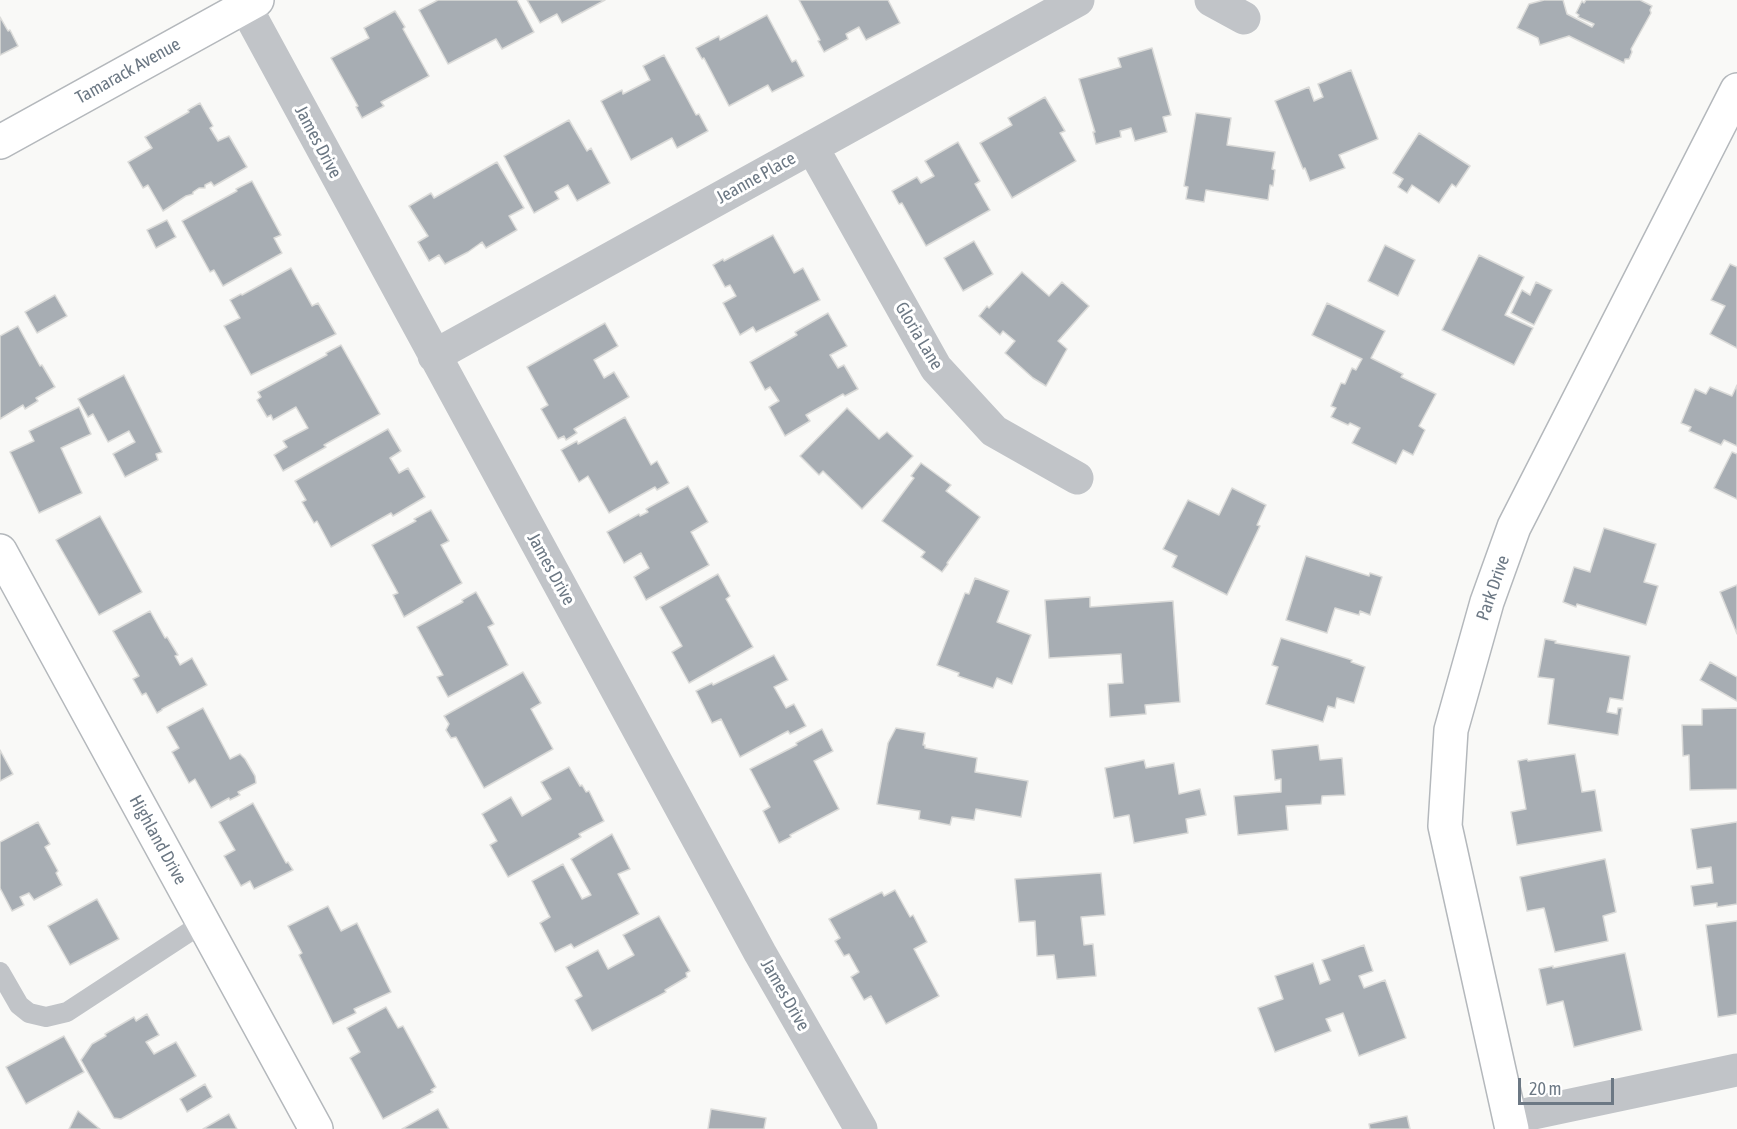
<!DOCTYPE html>
<style>
body{margin:0}
#map{position:relative;width:1737px;height:1129px;overflow:hidden;background:#f9f9f7;font-family:"Asap Condensed",sans-serif}
canvas{display:block}
.scale{position:absolute;left:1518px;top:1078px;width:96px;height:27px;box-sizing:border-box;border:3px solid #6c7884;border-top:0;padding-left:8px;font-size:18px;line-height:21px;white-space:nowrap;color:#6c7884;-webkit-text-stroke:4px #fff;paint-order:stroke}
</style>
<div id="map">
<canvas width="1737" height="1129"></canvas>
<div class="scale">20 m</div>
</div>
<script>
const ctx = document.querySelector('canvas').getContext('2d');
ctx.lineJoin = 'round';
function fill(path, color) {
  ctx.fillStyle = color;
  ctx.fill(path, 'evenodd');
}
function shape(rows) {
  const path = new Path2D();
  for (const r of rows) {
    path.moveTo(r[0], r[1]);
    for (let i = 2; i < r.length; i += 2) path.lineTo(r[i], r[i + 1]);
  }
  return path;
}
function strokePath(path, color, width, dash) {
  ctx.strokeStyle = color;
  ctx.lineWidth = width;
  ctx.lineCap = dash ? 'butt' : 'round';
  ctx.setLineDash(dash || []);
  ctx.stroke(path);
}
function write(font, color, halo, rows, align = 'center') {
  ctx.font = font + ' "Asap Condensed",sans-serif';
  ctx.lineWidth = 6;
  ctx.setLineDash([]);
  ctx.textBaseline = 'middle';
  ctx.strokeStyle = halo;
  ctx.fillStyle = color;
  for (const [text, x, y, turn = 0] of rows) {
    ctx.save();
    ctx.translate(x, y);
    ctx.rotate((+turn || 0) * Math.PI / 180);
    ctx.textAlign = isNaN(turn) ? turn : align;
    if (halo) ctx.strokeText(text, 0, 0);
    ctx.fillText(text, 0, 0);
    ctx.restore();
  }
}
const building = shape([
 [438,0,517,0,534,32,502,49,496,39,448,64,419,10,438,0],
 [527,0,605,0,562,23,557,14,540,23,527,0],
 [799,0,888,0,900,23,866,40,859,27,846,34,848,39,824,52,818,41,820,40,799,0],
 [1544,0,1563,0,1567,14,1592,27,1594,24,1578,17,1579,15,1576,13,1582,1,1584,3,1586,0,1640,0,1652,6,1650,10,1651,13,1631,49,1632,52,1629,59,1625,59,1624,63,1569,36,1540,45,1538,38,1517,28,1529,4,1544,0],
 [395,11,405,27,403,29,429,76,381,102,384,106,362,118,356,107,358,106,331,58,369,38,364,28,395,11],
 [767,15,792,62,796,60,804,76,772,92,768,85,729,106,704,58,702,59,696,48,719,36,720,40,767,15],
 [0,17,8,31,10,30,18,46,0,55,0,17],
 [1152,48,1171,115,1163,117,1167,132,1135,141,1131,128,1120,131,1121,137,1096,144,1093,132,1095,132,1079,79,1121,67,1118,58,1152,48],
 [664,55,696,115,699,114,708,131,677,148,672,138,631,160,601,101,622,90,623,94,650,80,643,66,664,55],
 [1351,70,1378,139,1339,155,1345,168,1310,181,1305,168,1303,169,1275,101,1309,87,1314,101,1323,97,1318,84,1351,70],
 [1045,97,1065,131,1060,133,1076,161,1012,198,980,143,1012,125,1008,118,1045,97],
 [200,103,213,126,210,128,218,141,229,136,247,167,214,186,211,182,205,185,205,188,199,188,193,192,193,194,186,196,163,211,148,185,143,188,128,162,152,148,145,137,189,112,188,110,200,103],
 [1196,113,1231,118,1227,145,1275,152,1272,169,1275,170,1273,186,1270,185,1268,200,1206,190,1204,202,1186,199,1188,187,1184,186,1196,113],
 [569,120,587,151,591,148,610,183,577,201,568,185,555,192,559,199,534,213,504,156,569,120],
 [1419,133,1470,166,1456,187,1452,184,1439,203,1412,185,1407,193,1398,187,1403,179,1393,173,1419,133],
 [958,142,980,181,975,184,990,210,926,246,902,203,899,204,892,191,917,177,921,183,934,176,925,161,958,142],
 [497,162,524,208,509,216,517,230,486,248,482,242,468,252,445,264,439,255,429,261,418,242,428,236,409,206,431,193,434,198,497,162],
 [252,181,281,235,274,238,282,253,223,286,214,270,210,272,182,221,237,191,236,189,252,181],
 [167,220,176,237,156,248,147,230,167,220],
 [773,235,794,273,803,268,820,300,756,332,753,327,740,335,723,303,736,296,730,285,725,287,713,265,723,259,724,261,773,235],
 [974,241,993,274,963,291,944,258,974,241],
 [1385,245,1415,260,1398,296,1368,281,1385,245],
 [1479,255,1524,277,1505,315,1533,328,1514,365,1442,330,1479,255],
 [1730,264,1737,267,1737,348,1710,334,1725,306,1711,300,1730,264],
 [291,268,312,306,318,303,336,334,251,375,224,326,240,318,230,300,241,294,242,295,291,268],
 [1022,272,1049,296,1062,282,1089,306,1058,341,1067,349,1046,386,1033,378,1005,353,1015,341,1003,331,1000,335,979,316,987,306,989,308,1022,272],
 [1536,282,1552,290,1534,325,1511,313,1522,290,1530,295,1536,282],
 [55,295,67,316,37,333,25,312,55,295],
 [1327,303,1385,331,1371,358,1403,374,1401,377,1436,394,1419,426,1425,430,1413,455,1403,450,1396,464,1352,443,1360,428,1350,423,1348,425,1331,417,1336,408,1331,406,1341,383,1345,384,1352,368,1356,370,1362,359,1312,335,1327,303],
 [828,313,847,346,830,355,838,368,844,365,858,389,845,396,843,394,806,415,810,421,785,436,769,407,779,401,770,387,765,390,750,362,797,335,795,332,828,313],
 [605,323,618,346,594,360,604,378,614,372,629,397,574,429,577,433,566,440,564,436,558,439,541,409,548,405,527,367,605,323],
 [18,326,40,366,42,365,55,387,36,398,38,401,25,409,23,405,0,419,0,336,18,326],
 [341,345,380,414,324,445,326,447,283,471,274,455,287,447,283,441,308,428,296,407,273,420,271,415,267,417,257,400,261,397,258,392,327,355,326,353,341,345],
 [124,375,162,452,156,454,158,460,125,477,113,454,135,442,129,431,108,442,93,414,88,417,78,399,124,375],
 [1737,385,1737,446,1724,440,1721,445,1689,431,1691,427,1681,423,1695,389,1706,394,1710,387,1732,396,1737,385],
 [79,407,91,434,61,448,82,493,39,513,10,452,34,441,29,431,79,407],
 [847,408,879,439,887,432,913,456,862,509,823,471,819,475,800,456,847,408],
 [625,417,651,465,657,461,669,483,657,490,655,487,609,513,588,476,579,482,561,450,577,441,578,444,625,417],
 [388,429,401,451,390,458,399,473,408,468,425,497,393,516,391,513,331,547,317,521,314,523,302,502,306,500,295,481,388,429],
 [1732,452,1737,454,1737,499,1714,488,1732,452],
 [921,463,951,485,946,491,980,517,947,563,948,564,942,572,921,557,925,552,882,521,914,478,911,476,921,463],
 [688,486,708,522,691,532,709,565,646,600,634,577,649,568,641,553,624,563,607,532,639,514,640,516,648,512,646,509,688,486],
 [1232,488,1266,505,1257,525,1260,526,1227,595,1172,567,1177,556,1163,549,1188,500,1219,515,1232,488],
 [431,510,449,541,441,545,462,583,404,617,393,595,398,593,372,545,416,521,414,519,431,510],
 [100,516,142,592,99,615,56,540,100,516],
 [1604,528,1656,544,1644,582,1658,586,1646,625,1577,604,1576,607,1563,602,1574,567,1590,572,1604,528],
 [1306,556,1369,576,1370,573,1382,577,1370,615,1360,611,1359,615,1335,608,1327,633,1286,620,1306,556],
 [718,574,730,596,726,599,753,647,689,683,672,652,682,646,660,607,718,574],
 [975,578,1009,591,997,622,1031,635,1012,684,997,678,993,688,958,676,959,673,937,665,965,593,969,594,975,578],
 [1737,585,1737,634,1720,592,1737,585],
 [476,592,494,624,488,627,508,665,448,697,437,677,443,675,417,627,463,602,462,600,476,592],
 [1090,597,1090,607,1173,601,1180,702,1145,705,1146,714,1110,717,1108,684,1123,683,1121,654,1049,658,1045,600,1090,597],
 [150,611,165,638,167,637,178,655,175,656,180,665,192,658,207,685,162,709,162,710,157,713,146,693,142,695,133,679,139,676,113,631,150,611],
 [1281,638,1352,660,1351,662,1365,667,1354,703,1337,698,1335,708,1328,706,1323,722,1266,704,1278,667,1272,665,1281,638],
 [1545,639,1556,641,1555,643,1630,656,1623,700,1610,698,1607,712,1617,714,1618,708,1622,708,1618,735,1548,724,1554,679,1538,677,1545,639],
 [774,655,788,680,774,687,786,708,794,704,806,726,790,734,788,731,740,757,721,719,712,723,696,691,712,683,713,685,774,655],
 [1710,662,1737,677,1737,701,1700,680,1710,662],
 [523,672,541,703,531,709,553,749,484,788,456,737,451,738,446,730,449,724,444,716,523,672],
 [203,708,230,759,240,754,245,759,255,776,256,783,238,792,240,795,230,800,229,798,211,808,195,779,189,783,172,752,179,748,167,727,203,708],
 [1737,708,1737,789,1690,790,1689,755,1683,756,1682,725,1702,725,1702,709,1737,708],
 [896,728,925,733,923,745,925,745,925,748,977,758,975,772,1028,781,1021,817,976,809,974,820,952,817,950,825,919,819,920,811,877,804,888,743,896,728],
 [822,729,833,751,814,761,839,809,790,835,791,837,779,843,763,811,770,807,750,769,797,745,796,743,822,729],
 [1318,745,1320,760,1342,758,1345,795,1322,796,1321,804,1286,806,1288,830,1238,835,1234,796,1281,792,1281,779,1275,780,1272,750,1318,745],
 [0,750,13,774,0,781,0,750],
 [1575,754,1582,792,1595,790,1602,831,1517,845,1511,812,1526,809,1518,761,1527,759,1528,761,1575,754],
 [1144,760,1146,768,1174,763,1179,794,1200,789,1206,815,1186,819,1188,833,1134,843,1129,815,1114,818,1105,768,1144,760],
 [569,767,580,786,582,785,586,792,589,791,604,821,579,834,581,837,508,877,490,845,497,841,482,814,511,797,522,816,551,799,541,782,569,767],
 [253,803,286,863,288,862,293,870,254,889,250,881,241,886,224,856,235,850,219,822,253,803],
 [38,822,50,844,45,847,58,871,56,873,62,885,34,900,29,893,20,897,24,905,12,911,0,888,0,842,38,822],
 [1737,822,1737,904,1717,907,1717,903,1694,906,1691,886,1713,883,1711,867,1697,869,1691,829,1737,822],
 [612,834,630,869,618,874,639,914,574,948,571,944,555,952,540,923,550,917,532,881,563,864,582,899,591,895,571,859,612,834],
 [1605,859,1616,912,1603,916,1608,941,1555,952,1544,908,1527,911,1520,877,1605,859],
 [1101,873,1105,915,1081,917,1084,945,1093,944,1096,976,1057,979,1054,955,1037,956,1035,921,1019,922,1015,879,1101,873],
 [895,890,910,917,913,915,927,942,914,949,939,996,886,1024,871,996,864,1000,851,977,859,972,849,954,844,956,835,941,840,938,829,919,882,892,884,896,895,890],
 [97,899,119,939,70,965,48,926,97,899],
 [328,906,341,931,357,923,391,992,354,1009,356,1013,333,1024,299,955,302,953,288,926,328,906],
 [659,916,690,971,686,973,687,977,665,990,666,992,592,1031,575,1000,582,996,566,967,598,950,608,969,634,955,623,935,659,916],
 [1737,921,1737,1014,1718,1017,1706,925,1737,921],
 [1364,945,1373,971,1359,976,1364,988,1385,980,1406,1038,1359,1056,1343,1013,1326,1019,1331,1031,1275,1052,1258,1008,1283,999,1275,976,1313,963,1320,984,1330,980,1322,960,1364,945],
 [1625,953,1642,1030,1574,1047,1563,1001,1547,1005,1539,969,1553,966,1553,968,1625,953],
 [386,1007,398,1028,403,1026,436,1087,431,1090,433,1092,383,1119,350,1058,360,1052,347,1028,386,1007],
 [147,1014,159,1035,146,1042,154,1054,176,1042,196,1076,121,1119,114,1118,81,1060,92,1044,106,1036,105,1034,134,1017,136,1021,147,1014],
 [64,1036,84,1072,26,1104,6,1067,64,1036],
 [205,1084,212,1097,187,1112,180,1099,205,1084],
 [438,1109,449,1129,402,1129,438,1109],
 [711,1109,766,1118,764,1129,708,1129,711,1109],
 [78,1111,100,1129,69,1129,78,1111],
 [229,1114,237,1129,203,1129,229,1114],
 [1407,1116,1410,1129,1370,1129,1369,1124,1407,1116]
]);
const lane = shape([
 [0,972,19,1005,29,1013,46,1017,67,1012,203,923]
]);
const street = shape([
 [1211,0,1244,18],
 [245,6,760,953,861,1129],
 [812,147,936,368,994,431,1077,478],
 [434,356,1078,0],
 [1510,1118,1737,1070]
]);
const secondary = shape([
 [0,142,257,0],
 [0,551,316,1129],
 [1512,1129,1445,826,1451,730,1487,602,1514,527,1737,90]
]);
const streetNames = [
 ["Tamarack Avenue",128,71,-29],
 ["James Drive",318,142,62],
 ["Jeanne Place",756,178,-29],
 ["Gloria Lane",919,336,59],
 ["James Drive",551,569,61],
 ["Park Drive",1493,588,-71],
 ["Highland Drive",158,840,61],
 ["James Drive",785,995,60]
];
fill(building, '#a7adb3');
strokePath(building, '#dbdbd9', 1.5);
strokePath(secondary, '#b4b8bc', 36);
strokePath(lane, '#c1c4c8', 20);
strokePath(street, '#c1c4c8', 33);
strokePath(secondary, '#fff', 33);
write('18px', '#6c7884', '#fff', streetNames);
</script>
